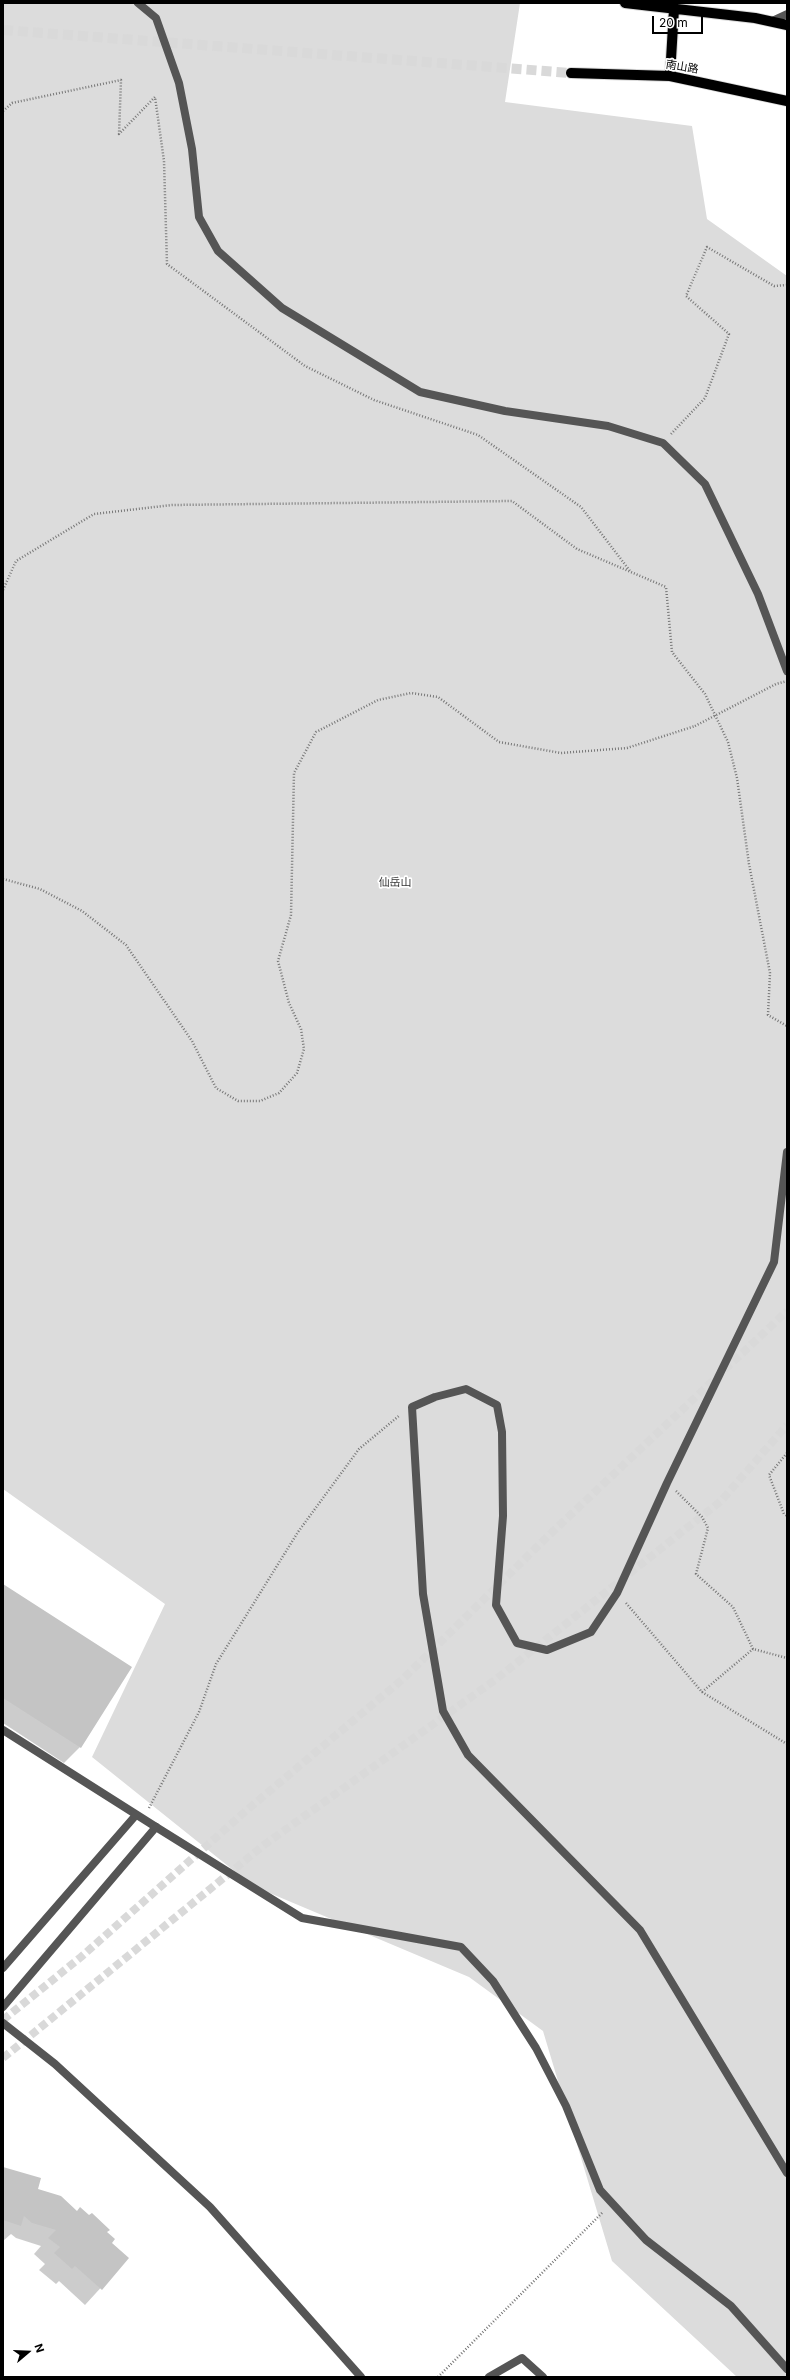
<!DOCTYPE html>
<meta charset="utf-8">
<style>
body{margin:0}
#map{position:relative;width:790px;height:2380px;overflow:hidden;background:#fff;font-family:Inter,sans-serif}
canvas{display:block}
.frame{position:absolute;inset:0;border:4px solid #000;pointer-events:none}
.north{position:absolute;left:8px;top:2332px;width:40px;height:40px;-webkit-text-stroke:3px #fff;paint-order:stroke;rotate:71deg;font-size:11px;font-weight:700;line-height:16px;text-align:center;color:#000}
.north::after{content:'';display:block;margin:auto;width:14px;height:18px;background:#000;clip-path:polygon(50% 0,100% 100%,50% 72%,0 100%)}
.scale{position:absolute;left:652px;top:16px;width:51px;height:18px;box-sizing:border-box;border:2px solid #000;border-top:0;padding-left:5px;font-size:12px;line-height:14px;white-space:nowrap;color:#000;-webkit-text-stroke:3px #fff;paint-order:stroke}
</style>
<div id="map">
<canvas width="790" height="2380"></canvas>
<div class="frame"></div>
<div class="north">N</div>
<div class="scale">20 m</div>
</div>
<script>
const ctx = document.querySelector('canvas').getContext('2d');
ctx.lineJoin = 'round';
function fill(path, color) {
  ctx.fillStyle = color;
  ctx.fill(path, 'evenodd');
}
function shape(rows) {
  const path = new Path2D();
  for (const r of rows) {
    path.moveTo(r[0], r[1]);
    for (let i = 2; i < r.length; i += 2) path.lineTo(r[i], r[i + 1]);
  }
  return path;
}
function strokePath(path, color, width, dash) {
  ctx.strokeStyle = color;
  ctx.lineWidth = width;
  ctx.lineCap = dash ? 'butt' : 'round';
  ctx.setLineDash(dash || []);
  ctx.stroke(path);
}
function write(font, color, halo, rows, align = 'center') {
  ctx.font = font + ' Inter,"Noto Sans SC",sans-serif';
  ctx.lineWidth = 3.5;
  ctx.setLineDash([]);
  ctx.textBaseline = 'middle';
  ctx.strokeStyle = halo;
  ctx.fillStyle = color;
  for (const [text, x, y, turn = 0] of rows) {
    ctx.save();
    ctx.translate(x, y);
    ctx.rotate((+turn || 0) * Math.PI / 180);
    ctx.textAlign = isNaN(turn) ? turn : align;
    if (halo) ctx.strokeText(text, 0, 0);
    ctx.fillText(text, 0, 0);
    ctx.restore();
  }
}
const green = shape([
 [3,3,520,3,505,102,692,126,707,219,787,276,787,2377,737,2377,612,2261,543,2031,469,1977,253,1886,92,1757,165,1604,3,1489]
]);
const shadow = shape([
 [3,1584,80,1747,64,1763,3,1723],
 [3,2168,106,2232,111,2243,128,2258,85,2305,59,2281,56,2284,39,2270,45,2264,34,2254,41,2246,16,2238,11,2234,3,2241]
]);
const building = shape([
 [3,1584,132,1667,81,1748,3,1698],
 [3,2167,41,2178,38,2189,61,2196,77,2211,80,2207,89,2215,92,2213,110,2230,107,2232,115,2239,112,2243,129,2258,102,2290,75,2266,72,2269,54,2253,60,2247,48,2238,56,2230,32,2223,24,2216,21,2226,3,2220]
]);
const secondaryTunnel = shape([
 [3,2020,81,1957,247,1810,404,1678,547,1537,787,1311],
 [3,2058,264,1845,495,1680,721,1501,787,1425]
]);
const primaryTunnel = shape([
 [3,30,571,73]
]);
const path = shape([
 [3,111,12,103,121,80,119,134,155,97,164,161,167,264,305,366,374,400,478,435,581,507,630,571],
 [671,434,705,398,729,334,686,296,707,247,774,286,787,285],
 [3,590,16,561,94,514,172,505,512,501,577,549,666,587,672,652,705,694,728,742,737,778,749,864,770,973,768,1015,787,1026],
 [3,879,40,889,82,911,126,945,192,1041,216,1088,238,1101,260,1101,279,1093,297,1073,304,1049,301,1029,289,1003,278,961,291,915,294,773,316,732,378,700,411,693,438,697,499,742,561,753,627,748,695,726],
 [787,1453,769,1475,784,1514,787,1516],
 [676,1491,702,1517,708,1528,696,1574,733,1607,753,1649,787,1658],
 [626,1603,702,1692,787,1744],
 [702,1692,753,1649],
 [149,1808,199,1712,216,1664,298,1532,359,1449,400,1415],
 [438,2377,603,2212]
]);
const service = shape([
 [138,3,156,18,179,83,192,149,199,217,218,251,282,308,420,392,505,411,608,426,663,443,705,484,758,594,787,671],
 [787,1152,774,1262,667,1483,617,1593,591,1632,547,1650,517,1643,496,1605,503,1516,502,1432,497,1405,466,1389,435,1397,412,1407,423,1594,443,1711,468,1755,640,1930,787,2173],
 [156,1827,302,1918,461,1947,493,1981,536,2048,566,2106,600,2190,646,2240,731,2306,787,2369]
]);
const minor = shape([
 [3,1730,156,1827],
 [3,2023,55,2064,210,2207,361,2377],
 [489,2377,522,2358,543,2377]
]);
const tertiary = shape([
 [772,21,787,14],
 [3,1968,136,1815],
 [3,2007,156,1827]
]);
const primary = shape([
 [625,3,755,18,787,25],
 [571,73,670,76,787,101],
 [670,76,674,9]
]);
const pathBridge = shape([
 [695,726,776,684,787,681]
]);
const streetNames = [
 ["南山路",682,67,9]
];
const parkNames = [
 ["仙岳山",395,883]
];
fill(green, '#dcdcdc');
fill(shadow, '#0003');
fill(building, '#c4c4c4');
strokePath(secondaryTunnel, '#d9d9d9', 8, [8, 4]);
strokePath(primaryTunnel, '#d9d9d9', 10, [10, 5]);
strokePath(primary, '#dbdbdb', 12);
strokePath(path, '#777', 2.5, [1, 2]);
strokePath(service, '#555', 8);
strokePath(minor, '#555', 8);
strokePath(tertiary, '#555', 8);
strokePath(primary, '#000', 10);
strokePath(pathBridge, '#777', 2.5, [1, 2]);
write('11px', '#000', '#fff', streetNames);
write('11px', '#333', '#fff', parkNames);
</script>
